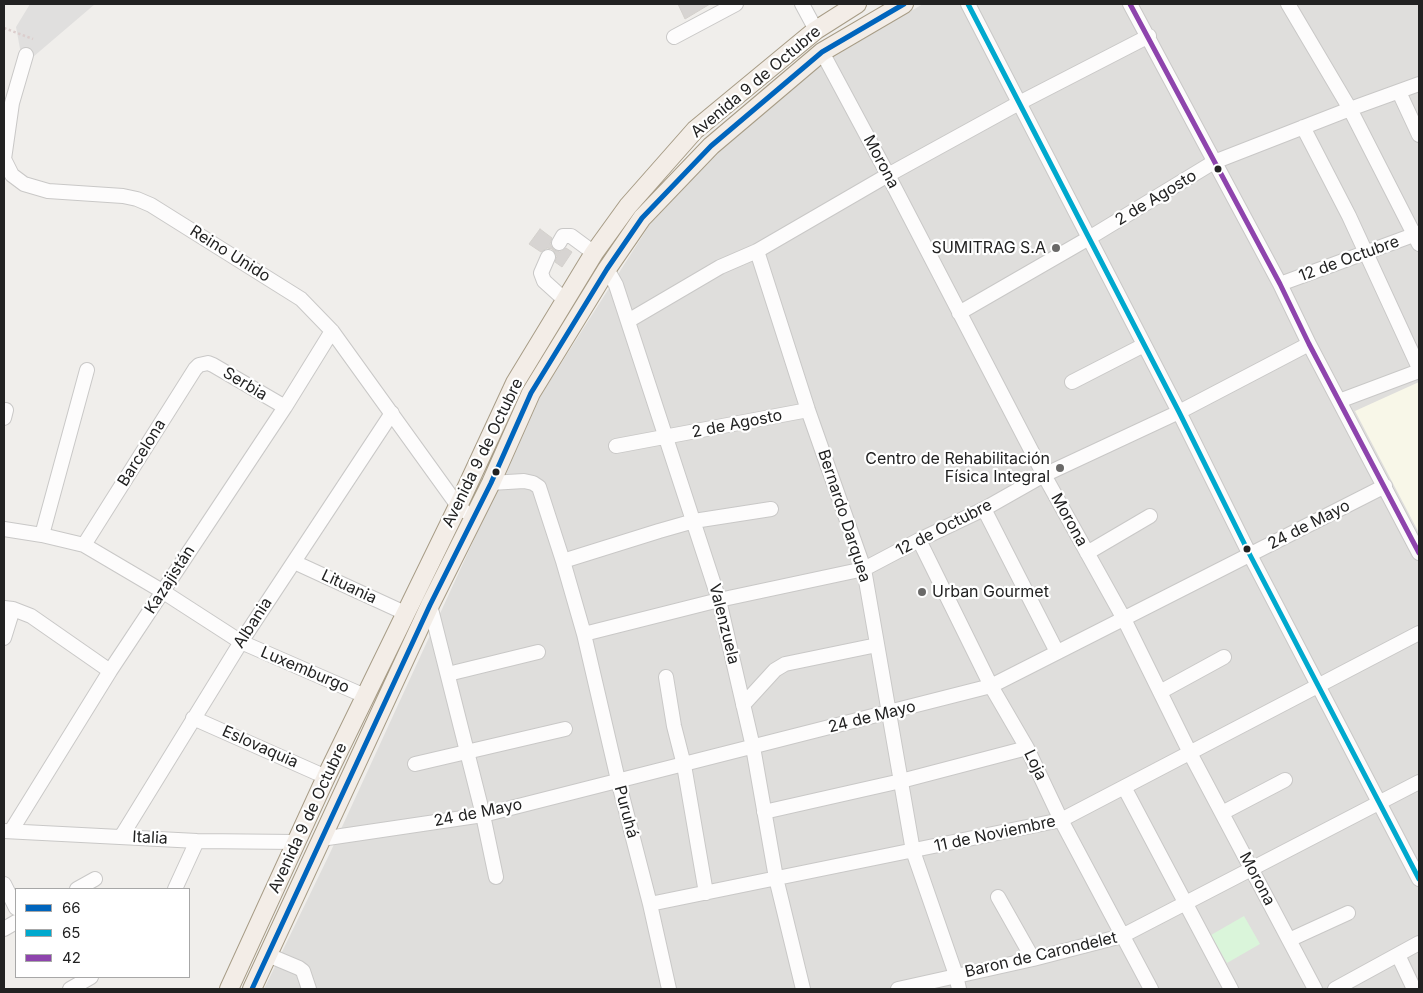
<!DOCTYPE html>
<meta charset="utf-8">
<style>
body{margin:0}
#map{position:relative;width:1423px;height:993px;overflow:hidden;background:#f0eeeb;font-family:Inter,sans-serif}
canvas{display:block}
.frame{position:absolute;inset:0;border:5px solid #222;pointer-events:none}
.legend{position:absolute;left:15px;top:888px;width:175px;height:90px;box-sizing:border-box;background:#fff;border:1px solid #a7a7a7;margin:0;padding:6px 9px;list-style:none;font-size:15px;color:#222}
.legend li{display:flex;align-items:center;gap:10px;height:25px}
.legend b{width:25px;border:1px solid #a7a7a7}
</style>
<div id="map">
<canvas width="1423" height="993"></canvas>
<div class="frame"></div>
<ul class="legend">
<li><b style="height:6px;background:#0065bd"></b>66</li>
<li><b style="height:6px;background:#00a9ce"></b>65</li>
<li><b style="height:6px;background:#8e44ad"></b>42</li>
</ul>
</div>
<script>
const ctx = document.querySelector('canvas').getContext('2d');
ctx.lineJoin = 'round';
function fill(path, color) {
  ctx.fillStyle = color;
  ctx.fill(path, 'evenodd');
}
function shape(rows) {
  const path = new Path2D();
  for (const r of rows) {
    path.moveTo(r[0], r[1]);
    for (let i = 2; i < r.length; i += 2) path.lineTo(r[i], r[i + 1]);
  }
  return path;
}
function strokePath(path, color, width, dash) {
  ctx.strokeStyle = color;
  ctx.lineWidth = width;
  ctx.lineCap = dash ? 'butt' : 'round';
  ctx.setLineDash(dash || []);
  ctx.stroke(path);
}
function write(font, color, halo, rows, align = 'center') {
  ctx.font = font + ' Inter,sans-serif';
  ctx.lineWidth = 4.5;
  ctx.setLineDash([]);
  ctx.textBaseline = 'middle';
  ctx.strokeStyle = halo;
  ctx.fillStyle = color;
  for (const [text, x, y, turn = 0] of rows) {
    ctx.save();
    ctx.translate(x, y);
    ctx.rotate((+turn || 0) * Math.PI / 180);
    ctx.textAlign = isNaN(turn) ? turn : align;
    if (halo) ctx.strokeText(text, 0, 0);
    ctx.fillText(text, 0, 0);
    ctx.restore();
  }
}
const residential = shape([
 [923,4,1419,4,1419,989,264,989,330,853,539,398,650,224,717,153,828,60]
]);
const education = shape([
 [1419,382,1419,533,1355,411]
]);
const park = shape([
 [1244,916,1260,944,1227,963,1211,935]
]);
const parking = shape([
 [30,4,95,4,33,57,21,54,16,27]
]);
const building = shape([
 [678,4,710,4,685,19,678,4],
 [540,229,552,238,550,244,554,250,560,252,566,248,572,252,562,267,555,262,557,256,552,249,547,248,541,252,529,244,540,229]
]);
const path = shape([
 [4,28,33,39]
]);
const minor = shape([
 [802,4,816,30],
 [968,4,1179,412,1250,555,1419,879],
 [1130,4,1280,284,1309,344,1419,553],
 [1288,4,1350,109,1419,244],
 [674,37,736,4],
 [822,52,888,175,1044,475,1124,619,1190,753,1315,989],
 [26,55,12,103,4,159,12,175,24,184,48,191,123,196,137,199,151,205,301,299,332,331,458,506,464,511],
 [1399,92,1419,135],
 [1303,127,1349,216,1419,368],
 [559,243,563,236,571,236,594,253],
 [757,251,808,410,864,569,913,851,956,975,959,989],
 [548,257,541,273,544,281,565,300],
 [607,269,616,285,719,600,753,747,776,878,803,989],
 [1280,284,1419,233],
 [959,313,1089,238,1214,162,1350,109,1419,84],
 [628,321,720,267,757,251,888,175,1019,103,1149,36],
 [1072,382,1144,345],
 [1339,401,1419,371],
 [4,418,6,410],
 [616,446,808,410],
 [491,483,524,481,533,483,539,487,563,561,584,634,618,780,650,904,669,989],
 [984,509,1057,652],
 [4,529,42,535,84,545,162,591,241,642,365,696],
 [42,535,87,370],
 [919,540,991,686,1027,748,1061,820,1151,989],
 [84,545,195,369,199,365,208,363,213,365,285,407],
 [1087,553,1150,516],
 [563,561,659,531,694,521,771,509],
 [294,562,405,613],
 [430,605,483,815,496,877],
 [4,608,13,609,31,616,110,671],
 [584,634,719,600,864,569,919,540,984,509,1044,475,1179,412,1309,344],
 [4,638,13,609],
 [448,674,538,652],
 [666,677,674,726,684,765,706,893],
 [1160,692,1224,657],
 [743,705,775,670,785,664,877,645],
 [193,718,326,777],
 [415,764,565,729],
 [1124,787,1231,989],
 [764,812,901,781,1027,748],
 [1222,813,1285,780],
 [4,831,197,841,296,842],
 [11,831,110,671,285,407,332,331],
 [121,837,241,642,392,413],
 [321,839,483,815,991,686,1385,486],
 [4,884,16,908],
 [77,889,95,879],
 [175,889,197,841],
 [998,897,1033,959],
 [650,904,1061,820,1419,633],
 [4,929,16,922],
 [1289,940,1348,913],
 [268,955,299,968,303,971,309,989],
 [1398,955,1414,989],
 [70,989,91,977],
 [898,989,1033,959,1122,936,1419,782],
 [1335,989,1419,943]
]);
const major = shape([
 [229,989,326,777,458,506,515,383,594,253,628,206,695,130,816,30,857,4],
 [252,989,430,605,491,483,531,393,607,269,642,218,711,146,822,52,904,4]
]);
const bus1 = shape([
 [252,989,430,605,491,483,531,393,607,269,642,218,711,146,822,52,904,4]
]);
const bus2 = shape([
 [968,4,1179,412,1250,555,1419,879]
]);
const bus3 = shape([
 [1130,4,1280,284,1309,344,1419,553]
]);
const markers = [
 [1218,169,4.5,"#222"],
 [1056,248,5,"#6a6968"],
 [1060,468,5,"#6a6968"],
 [496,472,4.5,"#222"],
 [1247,549,4.5,"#222"],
 [922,592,5,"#6a6968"]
];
const streetNames = [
 ["Avenida 9 de Octubre",756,82,-40],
 ["Morona",881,162,62],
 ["2 de Agosto",1156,198,-31],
 ["Reino Unido",230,254,32],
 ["12 de Octubre",1349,259,-20],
 ["Serbia",245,384,31],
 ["2 de Agosto",737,424,-11],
 ["Barcelona",142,453,-58],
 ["Avenida 9 de Octubre",483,453,-64],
 ["Bernardo Darquea",844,516,72],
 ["Morona",1069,520,61],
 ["24 de Mayo",1309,525,-27],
 ["12 de Octubre",944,528,-27],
 ["Kazajistán",170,580,-57],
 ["Lituania",349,587,25],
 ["Albania",253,623,-57],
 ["Valenzuela",724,624,76],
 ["Luxemburgo",305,670,23],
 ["24 de Mayo",872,717,-14],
 ["Eslovaquia",260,747,24],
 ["Loja",1035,765,64],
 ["Puruhá",626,812,75],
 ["24 de Mayo",478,813,-11],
 ["Avenida 9 de Octubre",308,818,-65],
 ["11 de Noviembre",995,834,-12],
 ["Italia",150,838,3],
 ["Morona",1257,879,62],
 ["Baron de Carondelet",1041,955,-13]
];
const poiNames = [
 ["SUMITRAG S.A",1046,248],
 ["Centro de Rehabilitación",1050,459],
 ["Física Integral",1050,477],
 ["Urban Gourmet",932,592,"left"]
];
fill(residential, '#dfdedc');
fill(education, '#f8f7e8');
fill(park, '#daf5da');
fill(parking, '#e0dfde');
fill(building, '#d7d4d2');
strokePath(building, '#d3d0cc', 1);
strokePath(minor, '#c9c8c7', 16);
strokePath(major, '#a79c86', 20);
strokePath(path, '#dccecd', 2.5, [2.5, 2.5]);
strokePath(minor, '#fdfcfc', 14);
strokePath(major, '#f3ede7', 18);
strokePath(bus1, '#0065bd', 5);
strokePath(bus2, '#00a9ce', 5);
strokePath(bus3, '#8e44ad', 5);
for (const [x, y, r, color] of markers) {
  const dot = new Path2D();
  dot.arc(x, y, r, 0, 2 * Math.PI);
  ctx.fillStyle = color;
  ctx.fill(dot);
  strokePath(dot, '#fff', 2);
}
write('16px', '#222', '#fff', streetNames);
write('16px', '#222', '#fff', poiNames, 'right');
</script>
